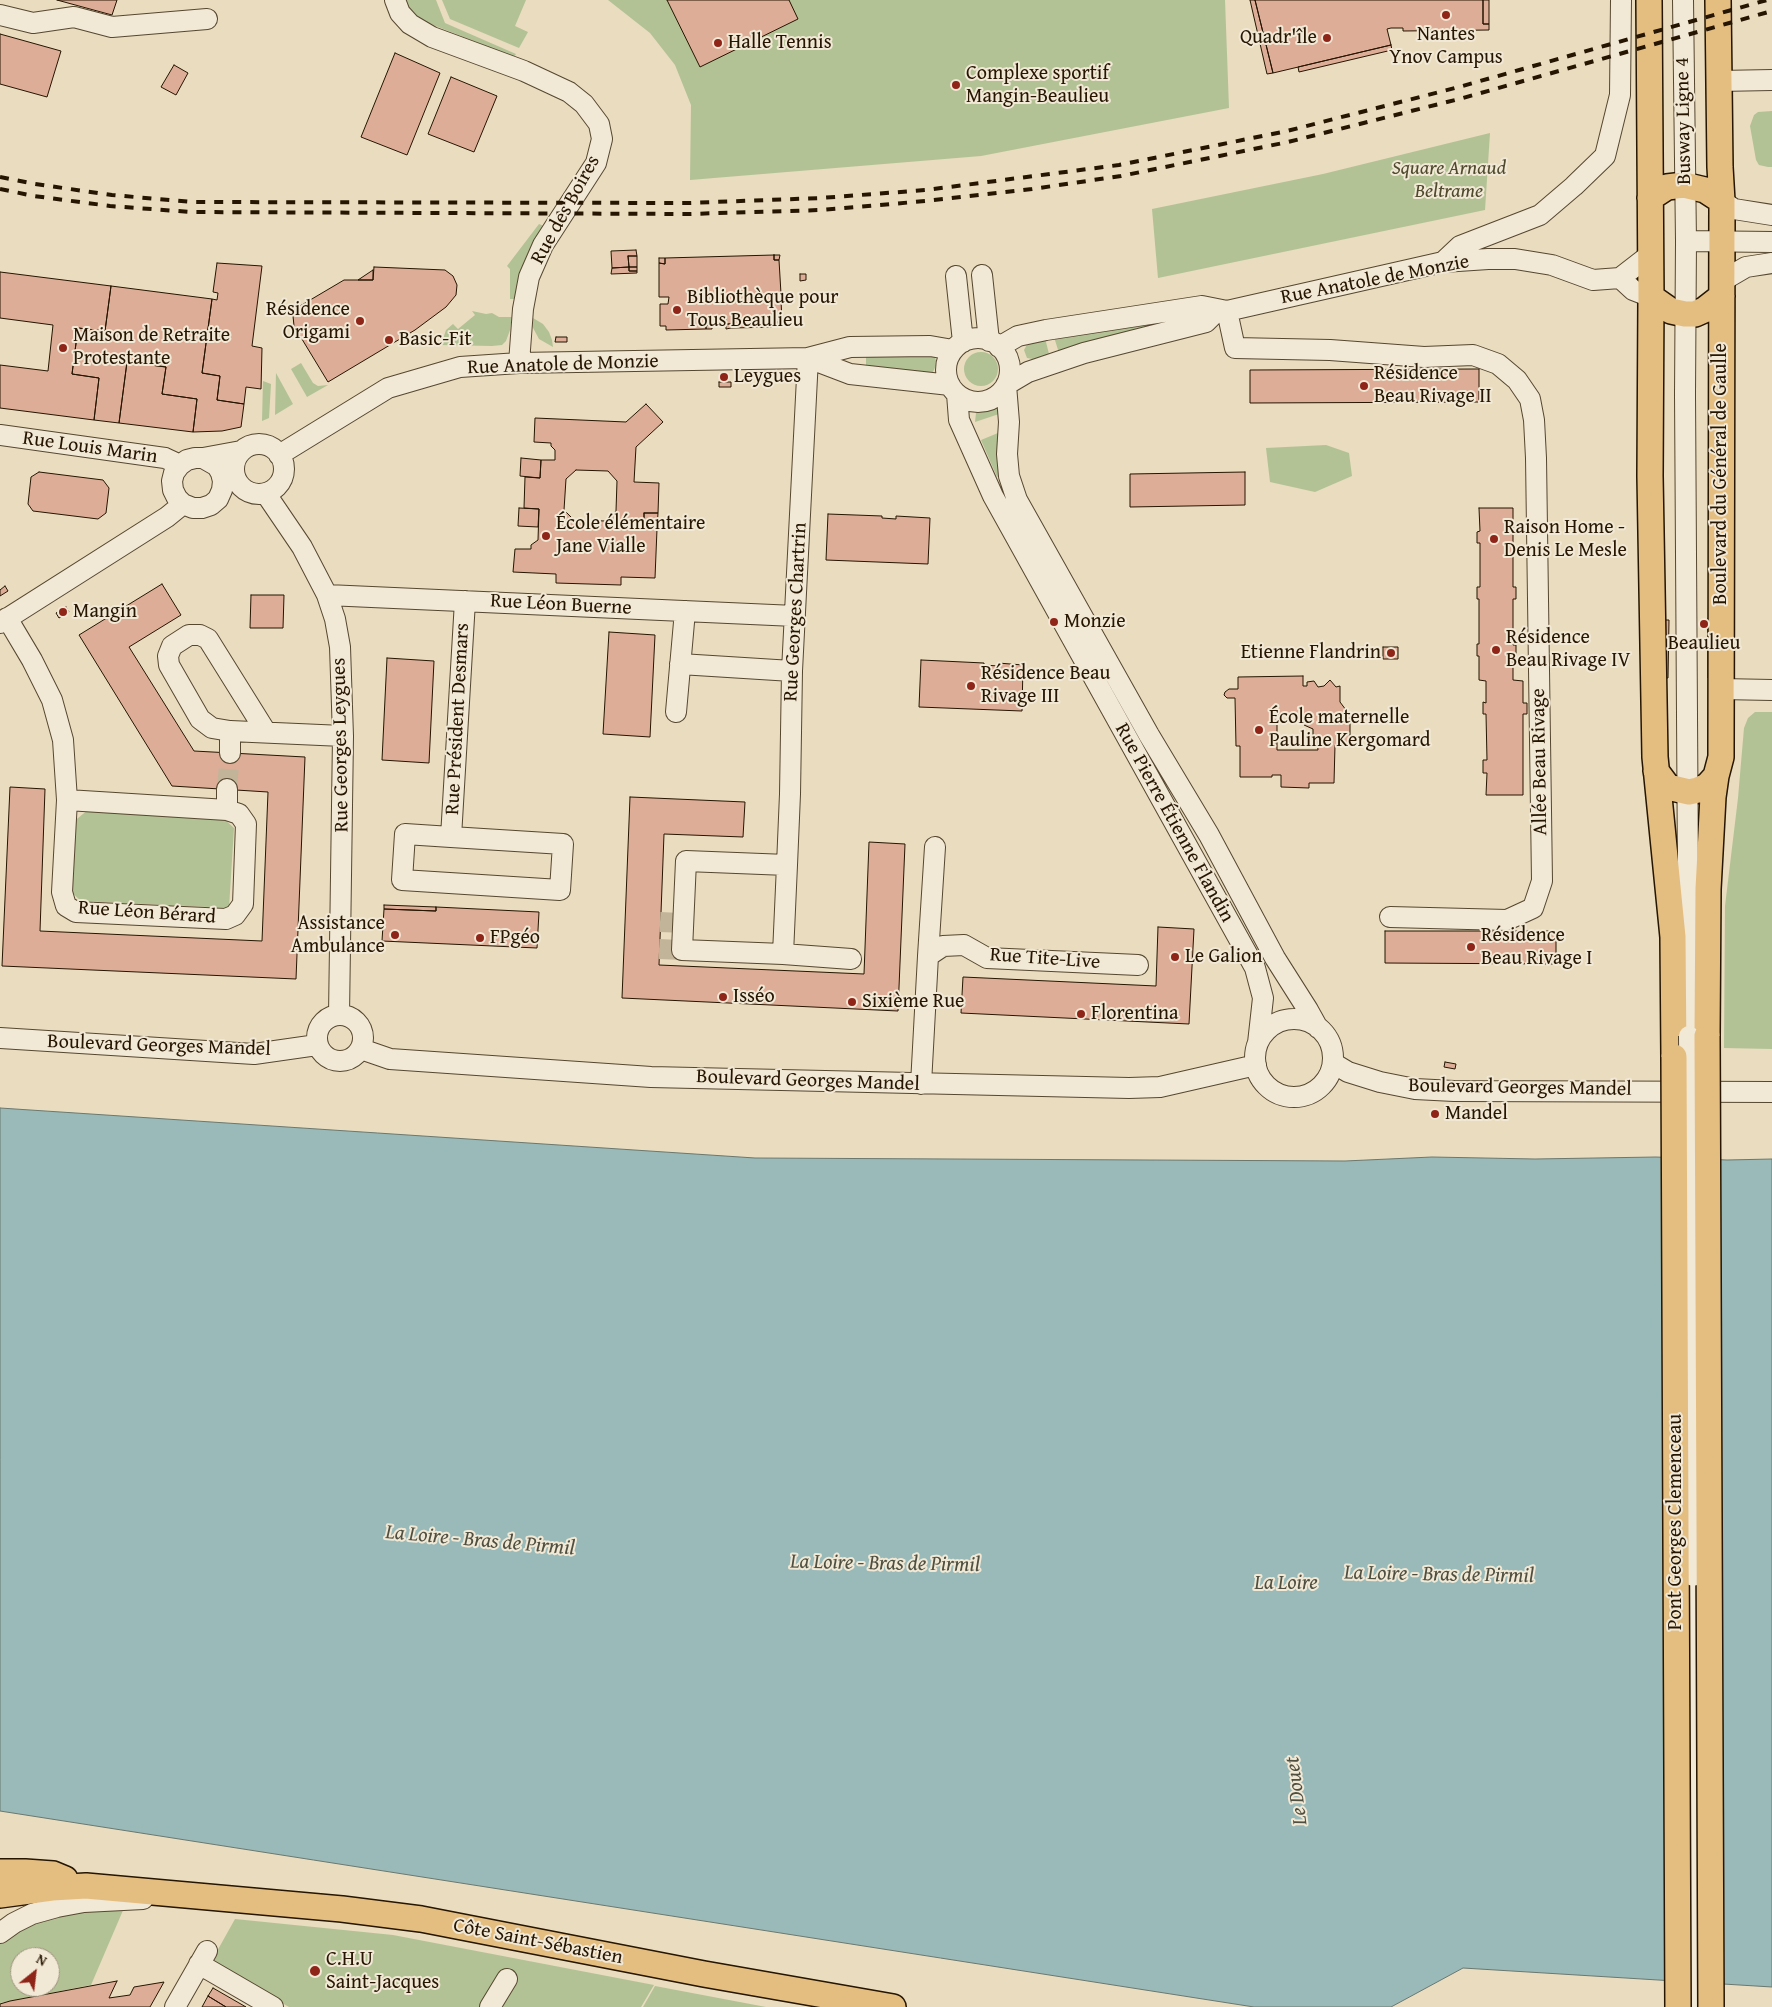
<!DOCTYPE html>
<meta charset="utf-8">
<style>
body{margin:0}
#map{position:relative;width:1772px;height:2007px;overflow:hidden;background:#e9dcbf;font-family:"Gentium Book Plus",serif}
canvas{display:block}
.north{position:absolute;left:10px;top:1947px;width:50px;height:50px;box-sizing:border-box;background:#f1e8d5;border:1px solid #9f9480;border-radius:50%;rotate:29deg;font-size:14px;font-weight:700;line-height:20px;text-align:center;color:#251501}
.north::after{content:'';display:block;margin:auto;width:18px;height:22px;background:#8f2418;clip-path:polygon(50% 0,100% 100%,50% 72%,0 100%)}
</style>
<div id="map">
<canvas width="1772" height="2007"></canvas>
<div class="north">N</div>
</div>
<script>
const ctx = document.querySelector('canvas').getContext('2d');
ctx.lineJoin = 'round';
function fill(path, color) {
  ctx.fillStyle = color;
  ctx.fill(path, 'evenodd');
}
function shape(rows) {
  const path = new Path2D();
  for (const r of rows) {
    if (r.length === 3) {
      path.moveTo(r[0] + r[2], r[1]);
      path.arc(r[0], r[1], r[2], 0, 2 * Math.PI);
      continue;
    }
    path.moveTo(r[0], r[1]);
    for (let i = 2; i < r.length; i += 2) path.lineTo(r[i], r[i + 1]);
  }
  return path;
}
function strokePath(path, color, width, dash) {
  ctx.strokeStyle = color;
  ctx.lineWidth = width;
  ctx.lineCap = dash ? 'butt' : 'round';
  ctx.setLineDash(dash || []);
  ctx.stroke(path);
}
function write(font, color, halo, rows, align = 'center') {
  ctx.font = font + ' "Gentium Book Plus",serif';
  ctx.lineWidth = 4;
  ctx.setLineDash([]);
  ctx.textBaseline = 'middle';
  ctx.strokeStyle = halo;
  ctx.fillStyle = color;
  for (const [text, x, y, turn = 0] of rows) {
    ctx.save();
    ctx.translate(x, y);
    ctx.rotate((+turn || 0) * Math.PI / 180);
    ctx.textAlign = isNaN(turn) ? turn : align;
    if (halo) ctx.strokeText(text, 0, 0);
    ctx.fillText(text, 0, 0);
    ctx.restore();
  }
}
const green = shape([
 [405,0,436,0,445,23,516,54,514,57,423,21,411,11],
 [442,0,526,0,515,26,528,32,519,48,450,19],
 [608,0,1225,0,1229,108,981,156,690,180,691,105,675,65,650,33],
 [1772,111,1772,167,1768,167,1759,165,1756,160,1750,126,1754,115,1758,112],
 [1490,133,1485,210,1158,278,1152,209,1323,174],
 [539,224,544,226,525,260,515,299,510,299,510,269,507,266],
 [472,311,486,314,492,313,499,317,512,317,510,330,506,341,502,345,492,346,441,345,446,330,453,324,458,329,475,315],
 [1206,311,1059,353,1054,337],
 [533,318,543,324,549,332,552,340,553,347,539,339,532,326],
 [1045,338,1049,354,1038,360,1027,358,1024,350,1029,341],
 [981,369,17],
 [866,355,934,355,937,363,933,372,929,373,882,367,866,366],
 [301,363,313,383,318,386,328,385,307,397,291,369],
 [276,373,293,404,275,415],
 [263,381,271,384,269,418,262,421],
 [985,405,996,406,1002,413,975,422,976,413,980,407],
 [998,433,1002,474,997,477,981,440],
 [1326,445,1349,453,1352,476,1315,492,1270,482,1266,448],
 [1755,712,1772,712,1772,1049,1724,1048,1725,906,1738,798,1744,728,1748,718],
 [89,809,222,817,234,828,229,908,81,901,68,889,72,823],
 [124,1908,91,1985,0,2003,0,1940,60,1911],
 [20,1957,50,1957,50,1987,20,1987],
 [235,1919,393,1935,654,1985,641,2007,289,2007,211,1962],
 [655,1986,766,2007,643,2007]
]);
const water = shape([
 [0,1108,755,1158,1345,1161,1432,1157,1535,1159,1656,1157,1727,1160,1772,1159,1772,1987,1463,1968,1391,2007,1254,2007,0,1811,0,1108]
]);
const building = shape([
 [57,0,117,0,112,15,57,0],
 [667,0,789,0,798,19,700,67,667,0],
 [1250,0,1255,0,1273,73,1267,74,1250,0],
 [1255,0,1483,0,1483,24,1489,24,1489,30,1403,31,1403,28,1391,28,1387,29,1391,45,1273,73,1255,0],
 [1483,0,1489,0,1489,24,1483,24,1483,0],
 [0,34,61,51,47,97,0,84,0,34],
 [1391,45,1392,50,1299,72,1298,67,1391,45],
 [395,53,440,73,407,155,361,137,395,53],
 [174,65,188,73,176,95,161,87,174,65],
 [451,77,497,96,474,152,428,134,451,77],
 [636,250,637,256,628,256,629,267,612,268,611,251,636,250],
 [774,255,774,260,779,260,781,294,772,294,772,301,781,300,782,322,777,322,777,327,731,328,731,324,726,324,726,319,711,320,712,325,706,325,706,329,666,330,666,326,660,326,660,304,668,304,669,297,659,297,659,263,665,264,665,258,774,255],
 [774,255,780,255,779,260,774,260,774,255],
 [628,256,637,256,637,267,629,267,628,256],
 [659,258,665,258,665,264,659,263,659,258],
 [217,263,262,266,252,346,262,348,261,389,246,387,244,404,217,400,220,376,202,373,212,299,217,300,218,293,213,292,217,263],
 [374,267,445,270,453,276,457,285,456,295,446,307,415,330,328,382,294,326,293,316,300,306,344,280,373,280,374,267],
 [629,267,637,267,637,271,629,271,629,267],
 [629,267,629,271,637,271,637,273,611,274,612,268,629,267],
 [373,270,373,280,358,280,373,270],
 [0,272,111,286,105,331,78,328,72,374,99,378,94,420,0,408,0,365,48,371,53,325,0,318,0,272],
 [800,274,806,274,806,280,800,281,800,274],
 [111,286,212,299,202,373,220,376,217,400,244,404,241,427,222,431,193,432,197,399,162,394,166,367,127,362,119,423,94,420,99,378,72,374,78,328,105,331,111,286],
 [777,322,782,322,781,327,777,327,777,322],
 [726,324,731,324,731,328,726,329,726,324],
 [706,325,712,325,712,329,706,329,706,325],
 [556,337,567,337,567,342,555,342,556,337],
 [127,362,166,367,162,394,197,399,193,432,119,423,127,362],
 [1479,369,1479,402,1250,403,1250,370,1479,369],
 [719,382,731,382,731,387,719,387,719,382],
 [646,404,663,422,636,447,634,482,659,483,658,513,644,513,644,528,657,529,655,578,621,577,621,585,556,583,556,574,513,572,515,549,531,549,531,545,538,540,539,509,524,508,525,477,540,478,541,460,555,460,555,450,551,446,551,443,534,442,535,418,626,422,646,404],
 [576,470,608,471,617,481,616,511,605,521,574,520,564,510,566,479,576,470],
 [521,458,541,460,540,478,520,476,521,458],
 [39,472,103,480,109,488,106,513,98,519,33,511,28,504,31,477,39,472],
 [1245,472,1245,505,1130,507,1130,474,1245,472],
 [519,508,539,509,538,527,518,526,519,508],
 [1479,508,1513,508,1513,587,1516,587,1516,599,1513,599,1513,645,1516,645,1516,656,1513,656,1513,680,1523,681,1523,703,1527,703,1527,714,1523,714,1523,795,1486,795,1487,773,1483,773,1483,760,1487,760,1486,714,1483,714,1483,702,1486,703,1486,681,1479,680,1479,656,1477,656,1477,644,1479,644,1479,599,1477,599,1477,587,1480,587,1480,543,1477,543,1477,532,1480,531,1479,508],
 [644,513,658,513,657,529,644,528,644,513],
 [828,514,882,516,882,518,896,519,896,516,930,518,928,564,826,560,828,514],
 [162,584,181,615,129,647,194,751,305,757,296,979,2,966,10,787,45,789,40,931,262,941,268,792,172,786,79,635,162,584],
 [5,586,8,591,0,596,0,590,5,586],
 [251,595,284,595,283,628,250,628,251,595],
 [66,607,69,612,59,618,56,613,66,607],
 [1708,619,1713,619,1710,678,1708,678,1708,619],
 [1664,620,1669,620,1668,678,1663,678,1664,620],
 [609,632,655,635,650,737,603,734,609,632],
 [1383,647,1398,647,1398,659,1383,659,1383,647],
 [387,658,434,661,429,763,382,760,387,658],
 [921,660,984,663,984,665,998,666,998,663,1023,665,1022,711,919,707,921,660],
 [1303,676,1303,686,1307,686,1307,682,1314,681,1318,687,1324,686,1330,680,1336,687,1340,686,1340,702,1346,710,1344,714,1340,714,1340,718,1350,718,1350,745,1335,745,1334,783,1309,783,1309,788,1281,787,1281,775,1272,775,1272,777,1240,777,1240,746,1236,746,1235,698,1227,698,1224,695,1225,692,1229,689,1238,689,1238,677,1303,676],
 [1277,715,1305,715,1304,725,1313,729,1313,737,1317,739,1318,750,1277,750,1277,715],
 [630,797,745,802,743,837,664,834,659,965,864,974,869,842,905,844,898,1011,622,998,630,797],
 [384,905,436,907,436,911,384,909,384,905],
 [436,907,539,912,537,948,382,941,384,909,436,911,436,907],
 [1158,927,1194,929,1189,1024,961,1013,963,977,1156,986,1158,927],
 [1385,931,1556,931,1556,964,1385,963,1385,931],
 [1445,1062,1456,1064,1455,1069,1444,1067,1445,1062],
 [117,1981,109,1998,130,1995,134,1987,164,1982,150,2007,0,2007,0,2004,10,2001,117,1981],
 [213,1988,246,2007,226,2007,208,1996,213,1988],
 [208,1996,226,2007,202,2007,208,1996]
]);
const minorTunnel = shape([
 [227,789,230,753],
 [660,922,683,923],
 [659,949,682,950]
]);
const minor = shape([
 [395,0,400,13,410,24,432,37,524,71,569,92,584,104,599,124,602,139,596,163,543,245,529,277,523,309,519,363],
 [1683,0,1686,241,1685,394,1689,1036],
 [0,15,33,23,74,17,112,27,207,19],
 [1719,81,1772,80],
 [1722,201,1734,209,1772,215],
 [1686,241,1772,242],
 [1443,262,1460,246,1540,215,1574,186,1605,156,1620,95,1621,0],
 [982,275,989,341],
 [956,276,963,342],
 [1620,278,1633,290,1651,297],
 [1722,281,1746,267,1772,263],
 [1227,311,1235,348,1330,350,1424,357,1473,355,1498,364,1517,380,1530,399,1534,420,1536,458,1542,881,1533,908,1507,920,1390,917],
 [978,370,32],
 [999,347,1018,336,1046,330,1202,306,1227,311,1443,262,1488,259,1515,259,1552,265,1593,280,1620,278,1651,254],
 [808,358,850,374,950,385],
 [1006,385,1009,422,1007,454,1009,476,1017,500,1149,735,1209,835,1275,958,1308,1010,1318,1028],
 [1006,385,1028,372,1084,353,1206,322,1218,310],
 [957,394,959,420,993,496,1255,968,1263,998,1258,1043],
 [0,435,165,458,180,465],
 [259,469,25],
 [279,455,388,388,460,367,519,363,808,358,850,347,930,346,953,350],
 [203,458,217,466,221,473,223,481,222,490,218,499,211,505,202,508,193,508,183,504,177,498,173,490,172,481,174,473,180,465,187,460,195,458,203,458,241,451],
 [266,494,302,547,327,595,335,619,340,647,343,736,339,1015],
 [327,595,795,616],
 [7,618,32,660,52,700,63,740,67,800,62,892,66,906,76,912,226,919,235,915,243,904,246,824,239,814,227,810,67,800],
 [0,623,167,517,183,504],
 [680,664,792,671],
 [1721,689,1772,690],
 [676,712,685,611],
 [266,732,208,639,200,635,189,635,172,646,168,656,169,665,200,719,212,728,230,731,343,736],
 [230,753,230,731],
 [227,810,227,789],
 [451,837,563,844,560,890,402,880,405,834,451,837,465,601],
 [787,865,686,861,682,950,783,954,787,865,790,794,792,671,808,358],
 [783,954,851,959],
 [928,956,935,847],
 [340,1038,23],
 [1294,1058,39],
 [0,1038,254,1054,317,1045],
 [361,1049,390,1059,651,1077,1129,1088,1160,1087,1256,1065],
 [1333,1063,1348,1072,1380,1082,1415,1089,1454,1091,1772,1092],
 [921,1084,928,956,943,946,964,945,987,958,1138,965],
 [1693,1576,1693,2007],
 [0,1933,14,1923,32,1914,57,1907,84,1902,143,1899],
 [199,1964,273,2007],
 [175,2007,207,1951],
 [490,2007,507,1979]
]);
const major = shape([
 [1649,0,1651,297,1650,476,1655,757,1673,937,1674,1057],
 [1650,198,1667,187,1684,185,1705,190,1722,201],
 [1651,297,1671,311,1685,314,1695,314,1704,310,1722,296],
 [1656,771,1668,787,1689,792,1698,790,1707,786,1716,776],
 [1707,1036,1708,889,1713,797,1716,776,1721,757,1721,743,1722,201,1720,167,1718,0],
 [0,1872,25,1872,53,1874,65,1879],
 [0,1895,52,1888,86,1886,342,1909,421,1919,704,1974,893,2007]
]);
const rail = shape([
 [0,177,35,184,112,195,192,202,688,203,821,198,926,190,1119,165,1287,131,1459,87,1767,0],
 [0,189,34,196,110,206,191,212,688,214,821,210,926,201,1032,189,1121,176,1288,142,1463,98,1772,11]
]);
const minorBridge = shape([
 [1689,1036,1693,1576]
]);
const majorBridge = shape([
 [1707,1036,1711,2007],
 [1674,1057,1678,2007]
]);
const markers = [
 [1446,15,5,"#8f2418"],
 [1327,38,5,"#8f2418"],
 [718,43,5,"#8f2418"],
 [956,85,5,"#8f2418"],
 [677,310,5,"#8f2418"],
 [360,321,5,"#8f2418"],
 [389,340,5,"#8f2418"],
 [63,348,5,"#8f2418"],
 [724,377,5,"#8f2418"],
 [1364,386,5,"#8f2418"],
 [546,536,5,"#8f2418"],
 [1494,539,5,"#8f2418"],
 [63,612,5,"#8f2418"],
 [1054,622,5,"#8f2418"],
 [1704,624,5,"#8f2418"],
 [1496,650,5,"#8f2418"],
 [1391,653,5,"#8f2418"],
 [971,686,5,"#8f2418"],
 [1259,730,5,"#8f2418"],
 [395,935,5,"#8f2418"],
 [480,938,5,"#8f2418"],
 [1471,947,5,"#8f2418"],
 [1175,957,5,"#8f2418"],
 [723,997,5,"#8f2418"],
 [852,1002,5,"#8f2418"],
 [1081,1014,5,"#8f2418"],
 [1435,1114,5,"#8f2418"],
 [315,1971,6,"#8f2418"]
];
const poiNames = [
 ["Nantes",1446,35,"center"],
 ["Ynov Campus",1446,58,"center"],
 ["Quadr'île",1317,38,"right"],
 ["Halle Tennis",728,43],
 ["Complexe sportif",966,74],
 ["Mangin-Beaulieu",966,97],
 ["Bibliothèque pour",687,298],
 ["Tous Beaulieu",687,321],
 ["Résidence",350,310,"right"],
 ["Origami",350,333,"right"],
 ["Maison de Retraite",73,336],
 ["Protestante",73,359],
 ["Basic-Fit",399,340],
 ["Résidence",1374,374],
 ["Beau Rivage II",1374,397],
 ["Leygues",734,377],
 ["École élémentaire",556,524],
 ["Jane Vialle",556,547],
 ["Raison Home -",1504,528],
 ["Denis Le Mesle",1504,551],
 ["Mangin",73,612],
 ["Monzie",1064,622],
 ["Résidence",1506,638],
 ["Beau Rivage IV",1506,661],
 ["Beaulieu",1704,644,"center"],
 ["Etienne Flandrin",1381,653,"right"],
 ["Résidence Beau",981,674],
 ["Rivage III",981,697],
 ["École maternelle",1269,718],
 ["Pauline Kergomard",1269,741],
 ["Assistance",385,924,"right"],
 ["Ambulance",385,947,"right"],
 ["Résidence",1481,936],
 ["Beau Rivage I",1481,959],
 ["FPgéo",490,938],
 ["Le Galion",1185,957],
 ["Isséo",733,997],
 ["Sixième Rue",862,1002],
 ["Florentina",1091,1014],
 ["Mandel",1445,1114],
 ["C.H.U",326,1960],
 ["Saint-Jacques",326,1983]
];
const streetNames = [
 ["Busway Ligne 4",1684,121,-91],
 ["Rue des Boires",566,210,-61],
 ["Rue Anatole de Monzie",1375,280,-11],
 ["Rue Anatole de Monzie",563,365,-2],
 ["Rue Louis Marin",90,448,8],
 ["Boulevard du Général de Gaulle",1721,474,-90],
 ["Rue Léon Buerne",561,605,3],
 ["Rue Georges Chartrin",796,612,-87],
 ["Rue Président Desmars",458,719,-87],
 ["Rue Georges Leygues",341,745,-91],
 ["Allée Beau Rivage",1540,762,-91],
 ["Rue Pierre Étienne Flandin",1174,823,61],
 ["Rue Léon Bérard",147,913,4],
 ["Rue Tite-Live",1045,959,4],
 ["Boulevard Georges Mandel",159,1046,2],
 ["Boulevard Georges Mandel",808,1081,2],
 ["Boulevard Georges Mandel",1520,1088,1],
 ["Pont Georges Clemenceau",1676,1522,-90],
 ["Côte Saint-Sébastien",538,1942,11]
];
const parkNames = [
 ["Square Arnaud",1449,169],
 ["Beltrame",1449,192]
];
const waterNames = [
 ["La Loire - Bras de Pirmil",480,1541,5],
 ["La Loire - Bras de Pirmil",885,1564,1],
 ["La Loire - Bras de Pirmil",1439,1575,1],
 ["La Loire",1286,1584],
 ["Le Douet",1297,1791,-97]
];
fill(green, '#b2c295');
fill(water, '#99bab9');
strokePath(water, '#6b786f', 1);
fill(building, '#dead97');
strokePath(building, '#251501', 1);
strokePath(minorTunnel, '#c2b499', 20, [20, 10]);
strokePath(minor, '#564730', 22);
strokePath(major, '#251501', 28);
strokePath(minor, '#f1e8d5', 20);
strokePath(major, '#e4be80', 25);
strokePath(rail, '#251501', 4, [9, 9]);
strokePath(minorBridge, '#564730', 22, []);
strokePath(majorBridge, '#251501', 28, []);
strokePath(minorBridge, '#f1e8d5', 20);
strokePath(majorBridge, '#e4be80', 25);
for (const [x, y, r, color] of markers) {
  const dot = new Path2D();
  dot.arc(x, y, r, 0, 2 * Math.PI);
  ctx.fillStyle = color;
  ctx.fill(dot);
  strokePath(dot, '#f1e8d5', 2);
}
write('20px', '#251501', '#f1e8d5', poiNames, 'left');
write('20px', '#251501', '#f1e8d5', streetNames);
write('italic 20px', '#4f492d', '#f1e8d5', parkNames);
write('italic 21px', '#4e4f41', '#f1e8d5', waterNames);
</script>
